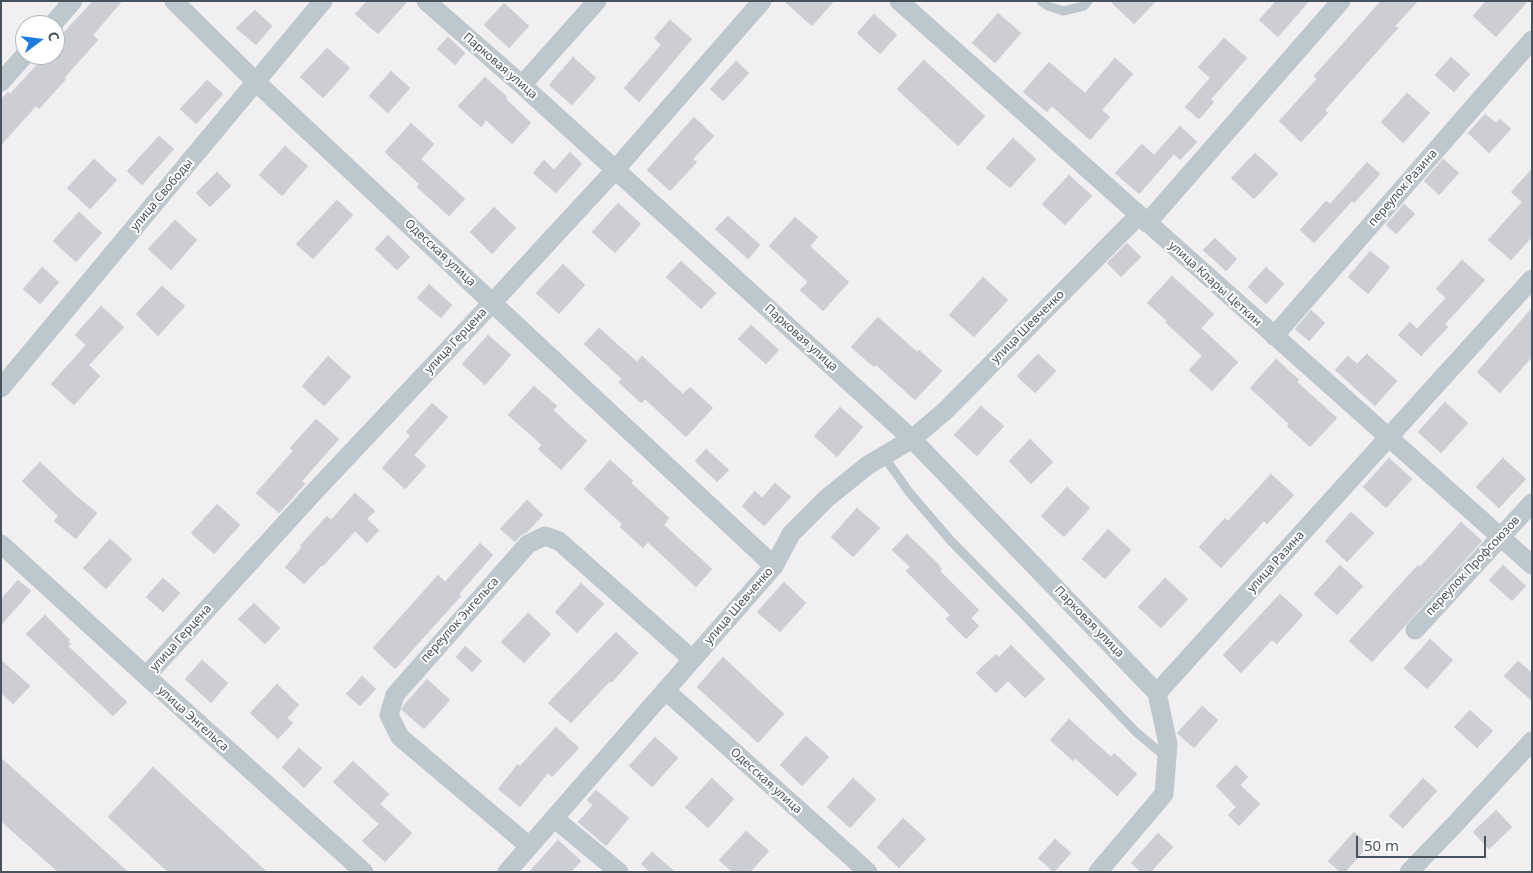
<!DOCTYPE html>
<meta charset="utf-8">
<style>
body{margin:0}
#map{position:relative;width:1533px;height:873px;overflow:hidden;background:#f1efef;font-family:"Noto Sans",sans-serif}
canvas{display:block}
.frame{position:absolute;inset:0;border:2px solid #47535c;pointer-events:none}
.north{position:absolute;left:15px;top:15px;width:50px;height:50px;box-sizing:border-box;background:#fff;border:1px solid #b5babe;border-radius:50%;rotate:75deg;font-size:14px;font-weight:700;line-height:20px;text-align:center;color:#47535c}
.north::after{content:'';display:block;margin:auto;width:18px;height:22px;background:#1d7bde;clip-path:polygon(50% 0,100% 100%,50% 72%,0 100%)}
.scale{position:absolute;left:1356px;top:836px;width:130px;height:22px;box-sizing:border-box;border:2px solid #47535c;border-top:0;padding-left:6px;font-size:15px;line-height:18px;white-space:nowrap;color:#47535c;-webkit-text-stroke:4px #fff;paint-order:stroke}
</style>
<div id="map">
<canvas width="1533" height="873"></canvas>
<div class="frame"></div>
<div class="north">С</div>
<div class="scale">50 m</div>
</div>
<script>
const ctx = document.querySelector('canvas').getContext('2d');
ctx.lineJoin = 'round';
function fill(path, color) {
  ctx.fillStyle = color;
  ctx.fill(path, 'evenodd');
}
function shape(rows) {
  const path = new Path2D();
  for (const r of rows) {
    path.moveTo(r[0], r[1]);
    for (let i = 2; i < r.length; i += 2) path.lineTo(r[i], r[i + 1]);
  }
  return path;
}
function strokePath(path, color, width, dash) {
  ctx.strokeStyle = color;
  ctx.lineWidth = width;
  ctx.lineCap = dash ? 'butt' : 'round';
  ctx.setLineDash(dash || []);
  ctx.stroke(path);
}
function write(font, color, halo, rows, align = 'center') {
  ctx.font = font + ' "Noto Sans",sans-serif';
  ctx.lineWidth = 4;
  ctx.setLineDash([]);
  ctx.textBaseline = 'middle';
  ctx.strokeStyle = halo;
  ctx.fillStyle = color;
  for (const [text, x, y, turn = 0] of rows) {
    ctx.save();
    ctx.translate(x, y);
    ctx.rotate((+turn || 0) * Math.PI / 180);
    ctx.textAlign = isNaN(turn) ? turn : align;
    if (halo) ctx.strokeText(text, 0, 0);
    ctx.fillText(text, 0, 0);
    ctx.restore();
  }
}
const building = shape([
 [93,1,122,1,93,35,98,40,64,78,66,79,39,109,36,106,1,145,1,99,8,92,10,94,46,55,55,55,55,42,93,1],
 [367,1,408,1,378,34,355,14,367,1],
 [784,1,834,1,812,26,784,1],
 [1110,1,1156,1,1134,24,1110,1],
 [1276,1,1309,1,1278,37,1259,20,1276,1],
 [1381,1,1418,1,1395,26,1398,28,1325,110,1328,113,1301,142,1279,121,1317,79,1314,76,1381,1],
 [1486,1,1528,1,1496,37,1473,16,1486,1],
 [504,3,529,26,509,48,484,25,504,3],
 [255,10,272,26,256,45,236,28,255,10],
 [998,13,1021,33,995,63,972,43,998,13],
 [874,14,897,35,880,54,857,33,874,14],
 [670,20,692,39,639,102,624,88,661,45,654,38,670,20],
 [448,37,465,53,455,65,437,49,448,37],
 [1224,38,1247,58,1211,99,1214,102,1199,119,1185,107,1210,78,1198,67,1224,38],
 [327,48,350,68,323,98,300,77,327,48],
 [573,57,596,78,572,105,549,85,573,57],
 [1451,57,1470,74,1454,92,1435,75,1451,57],
 [1115,58,1133,74,1102,110,1110,117,1090,140,1052,106,1047,112,1023,92,1049,62,1085,93,1115,58],
 [924,60,985,116,958,146,897,89,924,60],
 [736,61,749,73,723,101,710,89,736,61],
 [391,71,410,88,388,113,369,96,391,71],
 [485,77,507,97,506,99,531,123,512,144,486,120,481,127,458,106,485,77],
 [207,80,223,94,196,124,180,109,207,80],
 [1407,93,1430,113,1403,143,1381,122,1407,93],
 [1485,114,1496,123,1500,119,1511,129,1489,153,1468,133,1485,114],
 [694,117,714,136,693,159,697,162,670,191,647,170,694,117],
 [411,123,434,144,421,159,465,199,449,216,417,187,419,184,385,152,411,123],
 [1180,126,1197,142,1180,160,1174,154,1139,194,1115,173,1142,144,1154,155,1180,126],
 [159,136,174,149,142,185,127,171,159,136],
 [1013,138,1036,159,1010,188,986,168,1013,138],
 [285,146,308,166,282,196,259,175,285,146],
 [570,152,582,164,556,193,533,173,544,160,554,170,570,152],
 [1255,153,1278,174,1254,199,1231,178,1255,153],
 [94,159,117,180,90,209,67,188,94,159],
 [1443,159,1459,173,1439,195,1424,181,1443,159],
 [1367,162,1380,174,1354,203,1352,201,1314,243,1300,230,1326,201,1330,204,1367,162],
 [1532,169,1532,237,1511,260,1488,240,1522,202,1511,192,1532,169],
 [217,172,231,186,210,207,196,193,217,172],
 [1069,175,1092,196,1065,225,1042,204,1069,175],
 [337,200,353,215,313,259,296,244,337,200],
 [618,203,641,224,615,253,592,232,618,203],
 [1404,204,1415,214,1396,234,1386,225,1404,204],
 [494,207,516,228,492,254,470,232,494,207],
 [79,212,102,233,76,262,53,241,79,212],
 [728,216,760,245,748,259,715,229,728,216],
 [795,217,818,237,810,246,849,282,823,311,800,290,808,282,769,246,795,217],
 [175,220,197,240,171,270,148,249,175,220],
 [388,235,410,257,397,270,375,249,388,235],
 [1215,238,1237,259,1226,271,1203,250,1215,238],
 [1127,243,1141,257,1121,277,1107,263,1127,243],
 [1370,251,1390,267,1368,294,1348,277,1370,251],
 [1462,260,1485,280,1445,324,1448,327,1421,356,1398,335,1410,322,1417,329,1446,298,1436,289,1462,260],
 [681,261,716,293,701,309,666,277,681,261],
 [563,264,585,285,559,314,536,293,563,264],
 [42,267,59,282,40,304,23,289,42,267],
 [1266,267,1284,284,1266,304,1248,287,1266,267],
 [1172,276,1214,314,1201,328,1238,362,1212,391,1189,370,1202,356,1165,322,1167,321,1147,303,1172,276],
 [983,277,1008,300,974,337,949,315,983,277],
 [429,284,452,305,441,318,417,298,429,284],
 [162,286,185,306,158,336,136,314,162,286],
 [101,306,124,327,89,365,100,376,74,405,51,384,86,345,75,335,101,306],
 [1532,308,1532,357,1500,393,1477,372,1532,308],
 [1311,310,1325,323,1309,341,1295,329,1311,310],
 [878,317,917,352,919,350,942,371,915,400,876,365,874,367,851,347,878,317],
 [751,325,779,350,766,364,738,339,751,325],
 [599,328,637,362,642,356,683,394,690,387,713,408,686,437,645,399,641,403,618,382,622,379,584,344,599,328],
 [488,335,511,355,485,385,462,364,488,335],
 [1038,354,1056,371,1035,393,1017,376,1038,354],
 [1367,354,1397,381,1375,406,1335,370,1348,356,1357,364,1367,354],
 [328,356,351,377,324,406,302,386,328,356],
 [1276,359,1299,380,1297,382,1337,418,1310,447,1287,426,1289,424,1250,388,1276,359],
 [534,386,557,406,553,410,587,441,561,470,538,449,542,445,508,415,534,386],
 [1445,402,1468,423,1441,453,1418,432,1445,402],
 [432,403,448,417,414,455,426,466,405,489,382,468,410,436,406,432,432,403],
 [981,406,1004,426,977,456,954,435,981,406],
 [840,407,863,427,837,457,814,436,840,407],
 [316,419,339,439,302,481,305,484,279,513,256,493,293,451,290,448,316,419],
 [1030,439,1053,462,1031,484,1009,461,1030,439],
 [706,449,729,470,717,482,695,461,706,449],
 [1389,458,1412,479,1386,508,1363,487,1389,458],
 [1503,458,1526,479,1499,508,1476,487,1503,458],
 [610,460,633,481,631,483,669,518,664,525,712,569,696,587,648,542,643,548,620,527,622,524,584,489,610,460],
 [40,462,75,495,97,513,76,539,54,521,58,516,22,481,40,462],
 [1271,474,1294,495,1267,524,1264,521,1221,568,1199,547,1225,518,1228,521,1271,474],
 [775,483,791,497,764,526,742,506,755,491,762,498,775,483],
 [1067,487,1090,508,1064,537,1041,516,1067,487],
 [355,493,375,511,367,519,379,530,367,543,355,531,323,566,322,565,304,584,285,567,302,547,300,546,327,516,331,520,355,493],
 [527,500,543,515,527,532,520,536,515,542,500,529,527,500],
 [217,504,240,525,214,554,191,533,217,504],
 [857,508,880,528,853,557,831,537,857,508],
 [1351,512,1374,533,1347,562,1325,541,1351,512],
 [1461,522,1482,541,1372,662,1349,641,1418,565,1420,567,1461,522],
 [1108,529,1131,550,1105,579,1082,559,1108,529],
 [907,534,940,566,939,567,942,569,940,571,979,610,971,618,979,626,966,639,946,619,950,615,906,571,910,567,892,550,907,534],
 [110,539,132,559,106,589,83,568,110,539],
 [480,543,493,555,459,594,461,596,395,669,373,648,438,575,445,582,480,543],
 [1340,565,1363,586,1337,615,1314,594,1340,565],
 [1503,565,1526,586,1512,601,1489,580,1503,565],
 [163,578,180,593,163,612,146,597,163,578],
 [1165,578,1188,599,1161,628,1138,607,1165,578],
 [18,580,31,591,1,625,1,599,18,580],
 [784,582,806,603,780,632,757,612,784,582],
 [581,583,604,604,577,633,555,612,581,583],
 [1280,594,1303,615,1277,644,1272,640,1241,673,1223,655,1280,594],
 [254,603,280,628,265,644,238,619,254,603],
 [528,613,551,634,524,663,501,642,528,613],
 [45,615,70,640,68,642,71,644,68,646,127,702,113,716,26,634,45,615],
 [616,632,638,653,612,682,610,681,571,723,548,703,616,632],
 [1430,639,1453,660,1427,689,1404,668,1430,639],
 [1011,645,1045,679,1025,698,1008,681,996,693,976,673,996,654,999,657,1011,645],
 [465,646,482,661,472,672,456,657,465,646],
 [723,657,784,714,758,743,697,687,723,657],
 [1,660,30,686,13,704,1,693,1,660],
 [202,660,228,683,211,703,185,679,202,660],
 [1518,661,1532,673,1532,701,1504,676,1518,661],
 [362,676,376,689,360,706,346,694,362,676],
 [427,679,450,700,424,729,402,710,404,705,427,679],
 [277,684,299,705,287,718,293,723,278,739,250,713,277,684],
 [1202,706,1218,720,1194,748,1177,733,1202,706],
 [1470,710,1493,731,1477,748,1454,727,1470,710],
 [1069,719,1111,757,1114,753,1137,774,1117,796,1075,758,1073,761,1050,740,1069,719],
 [556,727,579,748,552,777,548,773,520,807,498,789,518,764,520,766,556,727],
 [806,736,829,757,802,786,780,765,806,736],
 [655,737,678,758,652,787,629,766,655,737],
 [299,748,322,768,304,788,282,767,299,748],
 [1,758,128,872,58,872,1,821,1,758],
 [353,761,389,794,380,804,412,833,385,862,362,841,379,824,333,782,353,761],
 [1236,765,1248,777,1240,785,1260,804,1239,826,1228,815,1236,807,1216,786,1236,765],
 [153,767,267,872,168,872,108,817,153,767],
 [712,778,734,799,708,828,685,807,712,778],
 [853,778,876,799,850,828,827,807,853,778],
 [1423,778,1437,791,1403,828,1389,816,1423,778],
 [596,790,629,818,606,846,578,822,593,805,587,800,596,790],
 [1496,810,1512,827,1489,849,1473,832,1496,810],
 [903,818,926,839,899,868,877,847,903,818],
 [746,831,769,851,750,872,732,872,719,860,746,831],
 [1354,832,1369,845,1345,872,1340,872,1328,861,1354,832],
 [1158,833,1173,847,1151,872,1141,872,1131,863,1158,833],
 [1055,839,1071,853,1054,872,1038,858,1055,839],
 [558,840,581,861,571,872,529,872,558,840],
 [652,852,675,872,650,872,641,864,652,852]
]);
const lane = shape([
 [1041,1,1048,6,1063,11,1084,6,1088,1],
 [883,455,909,492,951,541,1024,615,1136,732,1166,757]
]);
const street = shape([
 [174,1,256,82,774,566],
 [426,1,522,85,912,439,1157,693],
 [899,1,1532,565],
 [52,25,73,1],
 [1,82,25,55],
 [522,85,597,1],
 [1147,223,1341,1],
 [1274,336,1532,40],
 [1,388,323,1],
 [1,544,146,676,364,872],
 [1415,630,1532,503],
 [146,676,315,491,493,302,615,170,762,1],
 [665,690,868,872],
 [554,818,619,872],
 [529,846,400,737,389,715,395,695,528,544,545,536,559,541,692,659],
 [507,872,774,566,791,534,827,498,868,465,912,439,945,411,1139,215],
 [1098,872,1164,794,1168,744,1157,693,1532,279],
 [1409,872,1457,822,1532,741]
]);
const streetNames = [
 ["Парковая улица",500,66,41],
 ["переулок Разина",1403,188,-49],
 ["улица Свободы",162,195,-50],
 ["Одесская улица",440,253,43],
 ["улица Клары Цеткин",1215,284,42],
 ["улица Шевченко",1028,327,-45],
 ["Парковая улица",801,338,42],
 ["улица Герцена",456,341,-47],
 ["улица Разина",1276,562,-48],
 ["переулок Профсоюзов",1473,566,-47],
 ["улица Шевченко",739,606,-49],
 ["переулок Энгельса",460,620,-48],
 ["Парковая улица",1089,622,46],
 ["улица Герцена",181,638,-48],
 ["улица Энгельса",193,719,42],
 ["Одесская улица",766,781,42]
];
fill(building, '#ccced4');
strokePath(building, '#d3d6da', 1);
strokePath(lane, '#bdc7ce', 9);
strokePath(street, '#bdc7ce', 19);
write('12px', '#47535c', '#fff', streetNames);
</script>
